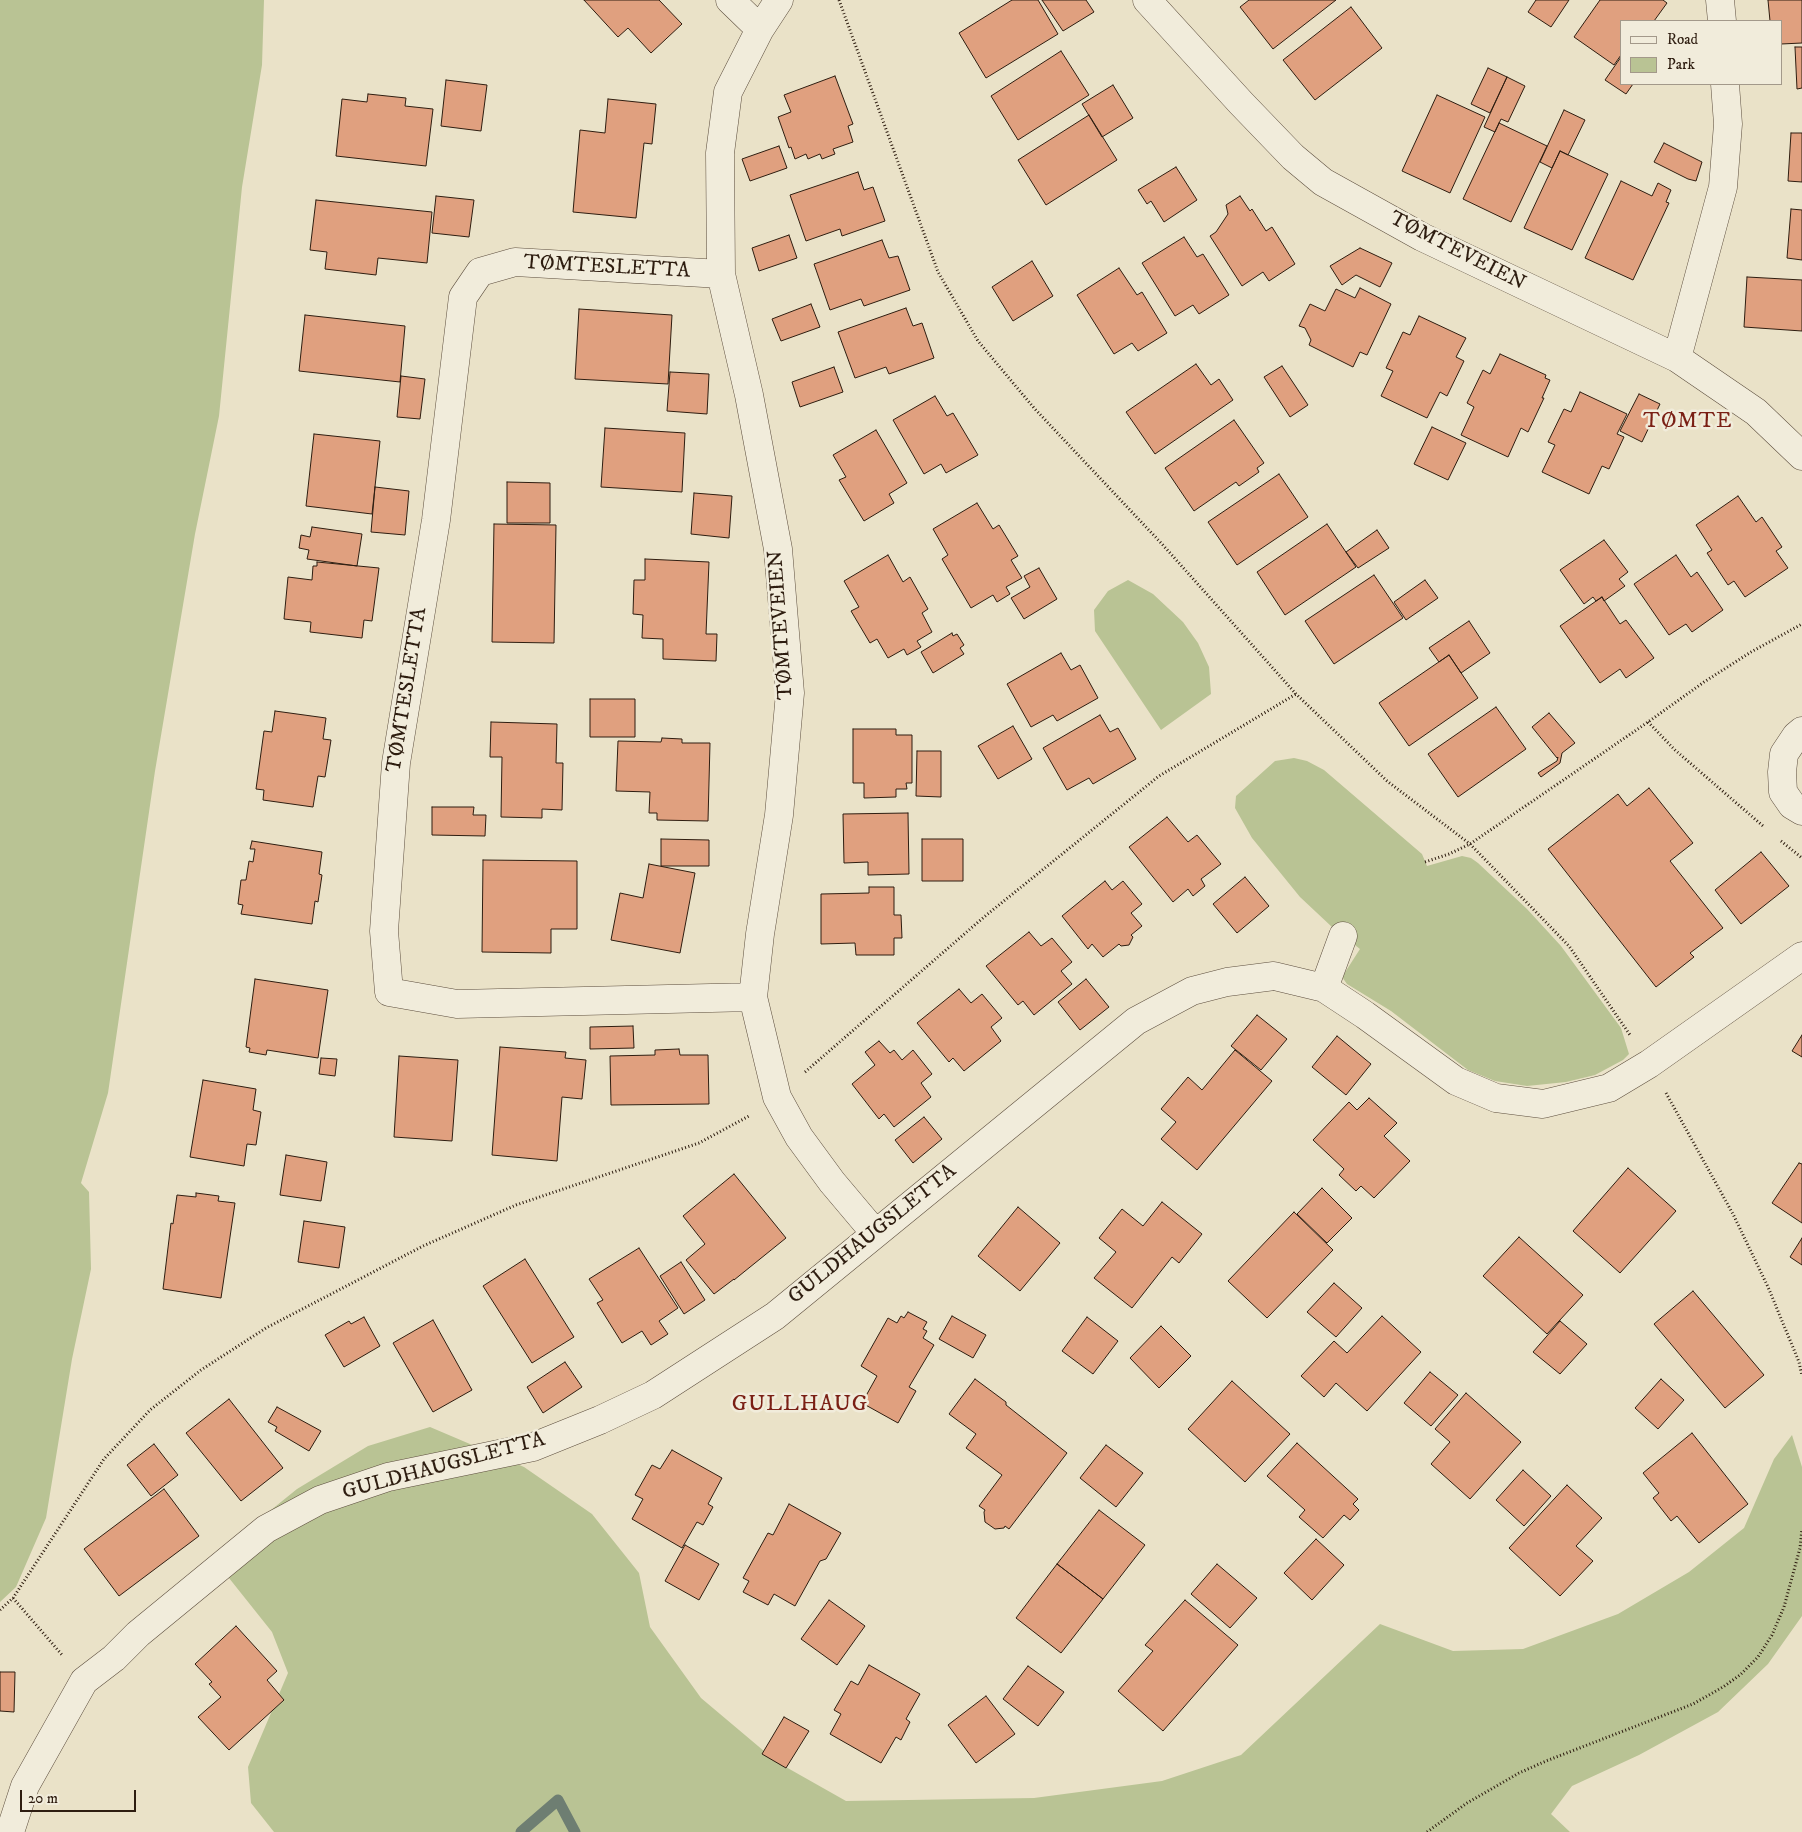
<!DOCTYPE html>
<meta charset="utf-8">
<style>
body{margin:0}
#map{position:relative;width:1802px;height:1832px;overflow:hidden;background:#eae2c8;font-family:"IM FELL DW Pica",serif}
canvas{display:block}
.legend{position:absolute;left:1620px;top:20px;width:162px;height:65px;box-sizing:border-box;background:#f1ecdb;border:1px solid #a3998a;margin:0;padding:6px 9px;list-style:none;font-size:15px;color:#2e1d10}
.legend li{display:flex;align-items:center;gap:10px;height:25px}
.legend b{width:25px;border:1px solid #a3998a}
.scale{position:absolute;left:20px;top:1790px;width:116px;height:22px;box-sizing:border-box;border:2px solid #2e1d10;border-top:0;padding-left:6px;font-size:15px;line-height:18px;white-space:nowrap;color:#2e1d10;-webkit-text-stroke:4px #f1ecdb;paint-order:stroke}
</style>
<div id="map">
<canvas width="1802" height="1832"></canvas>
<ul class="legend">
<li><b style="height:6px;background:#f1ecdb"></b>Road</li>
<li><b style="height:14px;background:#b9c394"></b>Park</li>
</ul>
<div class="scale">20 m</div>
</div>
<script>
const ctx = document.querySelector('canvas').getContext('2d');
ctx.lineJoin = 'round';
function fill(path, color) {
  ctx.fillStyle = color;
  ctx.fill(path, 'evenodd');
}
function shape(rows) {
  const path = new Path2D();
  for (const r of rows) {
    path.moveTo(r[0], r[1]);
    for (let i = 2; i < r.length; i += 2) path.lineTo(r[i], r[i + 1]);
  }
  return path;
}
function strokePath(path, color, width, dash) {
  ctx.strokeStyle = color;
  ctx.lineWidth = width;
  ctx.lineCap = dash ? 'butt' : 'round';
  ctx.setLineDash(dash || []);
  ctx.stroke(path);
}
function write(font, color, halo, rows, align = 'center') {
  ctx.font = font + ' "IM FELL DW Pica",serif';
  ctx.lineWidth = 5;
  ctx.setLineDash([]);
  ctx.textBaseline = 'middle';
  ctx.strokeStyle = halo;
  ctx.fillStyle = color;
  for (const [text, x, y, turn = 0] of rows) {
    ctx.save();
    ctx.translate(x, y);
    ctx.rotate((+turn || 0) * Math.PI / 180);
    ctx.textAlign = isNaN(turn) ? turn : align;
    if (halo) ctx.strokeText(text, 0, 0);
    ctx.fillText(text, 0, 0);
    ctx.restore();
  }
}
const green = shape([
 [0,0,264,0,262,65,242,187,219,416,195,534,155,771,108,1093,81,1183,89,1192,91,1269,72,1359,46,1518,16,1587,0,1602],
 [1128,580,1153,594,1183,622,1198,643,1209,667,1211,694,1161,730,1095,631,1094,610,1108,591],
 [1294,758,1307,761,1324,770,1422,854,1427,866,1462,856,1471,858,1478,863,1527,909,1561,946,1621,1028,1629,1054,1623,1060,1595,1075,1566,1082,1527,1086,1495,1081,1468,1070,1391,1011,1347,984,1342,977,1360,949,1332,927,1300,897,1252,838,1235,808,1236,796,1275,761],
 [430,1427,524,1467,592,1514,639,1573,650,1627,701,1698,777,1762,846,1801,1034,1798,1162,1781,1241,1755,1380,1624,1453,1651,1523,1649,1618,1614,1689,1572,1744,1528,1774,1459,1792,1435,1802,1467,1802,1616,1768,1664,1718,1712,1639,1755,1572,1786,1551,1814,1570,1832,274,1832,251,1803,248,1767,288,1673,272,1632,225,1573,234,1540,297,1489,368,1446]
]);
const stream = shape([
 [521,1832,558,1800,575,1832]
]);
const building = shape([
 [584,0,659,0,682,24,651,53,628,28,618,37,584,0],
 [1012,0,1038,0,1058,34,986,78,959,33,1012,0],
 [1042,0,1086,0,1094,12,1063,31,1042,0],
 [1249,0,1336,0,1273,49,1240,7,1249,0],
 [1536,0,1569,0,1551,27,1528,12,1536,0],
 [1600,0,1663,0,1667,3,1654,21,1621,21,1621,55,1614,65,1574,37,1600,0],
 [1768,0,1802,0,1802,43,1781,44,1781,21,1770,21,1768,0],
 [1351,7,1382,48,1315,100,1283,60,1351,7],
 [1795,47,1802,47,1802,88,1797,89,1795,47],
 [1061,51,1089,95,1018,140,991,96,1061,51],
 [1621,57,1621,84,1633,84,1626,94,1605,80,1621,57],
 [1488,68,1507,77,1490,113,1471,104,1488,68],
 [835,76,853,124,848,126,853,142,833,149,835,154,822,159,820,154,808,159,806,154,795,159,791,147,789,148,778,117,791,112,784,95,835,76],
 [1507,77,1525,86,1508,122,1501,119,1495,132,1484,127,1507,77],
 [446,80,487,85,481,131,441,126,446,80],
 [1113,85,1133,118,1102,137,1082,104,1113,85],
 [368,94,406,98,405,106,433,109,426,166,336,156,342,99,367,102,368,94],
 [1437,95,1485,117,1450,193,1402,171,1437,95],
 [608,99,656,104,652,144,644,143,636,218,573,212,580,130,605,133,608,99],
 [1564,110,1585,120,1568,155,1560,151,1552,168,1540,162,1564,110],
 [1089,115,1117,160,1046,205,1018,160,1089,115],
 [1499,123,1547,146,1511,222,1463,199,1499,123],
 [1791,133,1802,133,1802,182,1788,181,1791,133],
 [1664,143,1702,162,1696,181,1688,179,1654,162,1664,143],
 [779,146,787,168,750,181,742,159,779,146],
 [1560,151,1608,174,1572,250,1524,228,1560,151],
 [1176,167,1197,200,1164,222,1151,201,1147,204,1138,190,1176,167],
 [858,172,864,190,873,187,885,221,842,236,840,229,806,241,790,195,858,172],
 [1621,181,1652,196,1658,183,1671,190,1666,202,1669,203,1633,280,1585,258,1621,181],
 [436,196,474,200,469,237,432,233,436,196],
 [1240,196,1250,211,1252,209,1266,231,1272,227,1295,264,1269,281,1263,272,1242,286,1210,236,1216,232,1228,214,1226,205,1240,196],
 [316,200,432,212,427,263,378,258,376,275,325,269,327,252,310,250,316,200],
 [1791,209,1802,210,1802,260,1787,258,1791,209],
 [789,235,797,258,759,271,752,248,789,235],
 [1184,237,1197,257,1203,254,1229,295,1199,314,1193,305,1175,316,1142,263,1184,237],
 [882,240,889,258,898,256,910,290,864,306,861,299,830,310,814,264,882,240],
 [1360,248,1392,263,1380,287,1356,275,1342,285,1330,266,1360,248],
 [1032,261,1053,296,1013,321,992,287,1032,261],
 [1119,268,1137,295,1142,292,1167,333,1138,351,1132,343,1114,354,1077,295,1119,268],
 [1747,277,1802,280,1802,331,1744,327,1747,277],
 [1360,288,1391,304,1367,355,1360,352,1353,367,1309,345,1311,340,1305,328,1299,326,1310,304,1325,311,1336,289,1355,298,1360,288],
 [811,304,820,327,781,341,772,319,811,304],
 [906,308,913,326,922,323,934,358,889,374,886,367,855,378,838,332,906,308],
 [579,309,672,315,668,384,575,379,579,309],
 [305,315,405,326,400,382,299,371,305,315],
 [1419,316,1466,338,1456,357,1464,361,1447,396,1440,392,1427,418,1381,396,1393,371,1386,368,1403,332,1410,335,1419,316],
 [1500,354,1546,375,1545,378,1550,380,1542,398,1544,398,1528,432,1521,428,1508,457,1461,435,1474,407,1467,403,1483,370,1490,374,1500,354],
 [1196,364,1211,385,1219,379,1233,400,1155,454,1126,412,1196,364],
 [1282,366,1308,405,1290,417,1264,377,1282,366],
 [834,367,843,392,800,407,792,382,834,367],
 [670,372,709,374,707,414,667,411,670,372],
 [401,376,425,379,420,419,397,417,401,376],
 [1580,392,1627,414,1617,434,1624,437,1609,469,1602,466,1589,494,1542,472,1555,445,1548,442,1564,409,1571,412,1580,392],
 [1639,394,1660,404,1642,442,1620,431,1639,394],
 [935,396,947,416,953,413,978,455,946,473,941,464,924,474,893,420,935,396],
 [1234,420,1264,463,1257,468,1259,472,1239,486,1236,482,1194,511,1165,468,1234,420],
 [1432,427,1466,443,1448,480,1414,464,1432,427],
 [605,428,685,433,682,492,601,487,605,428],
 [876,430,907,483,889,494,894,503,864,521,839,480,846,477,833,455,876,430],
 [314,434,380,441,372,514,306,506,314,434],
 [1279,474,1308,517,1237,565,1208,522,1279,474],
 [507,482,550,483,550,523,507,523,507,482],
 [375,487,409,491,405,535,371,532,375,487],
 [694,493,732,496,729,538,691,534,694,493],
 [1738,496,1756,522,1762,517,1782,547,1776,551,1788,568,1745,597,1734,581,1728,585,1707,553,1712,550,1696,525,1738,496],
 [977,503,993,529,999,525,1018,556,1011,560,1022,578,1006,587,1010,594,997,602,993,595,971,608,942,559,948,555,933,529,977,503],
 [494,524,556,525,554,643,492,642,494,524],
 [1327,524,1356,567,1285,615,1257,572,1327,524],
 [312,527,362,534,357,566,307,559,309,550,299,548,301,535,310,537,312,527],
 [1377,530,1389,548,1358,568,1346,552,1377,530],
 [1604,540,1628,572,1619,579,1625,586,1604,601,1602,597,1596,601,1593,597,1584,604,1560,570,1604,540],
 [888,555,903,582,910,577,928,609,922,613,932,632,917,641,921,647,907,655,904,649,888,658,877,639,870,643,851,611,859,607,844,581,888,555],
 [1676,555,1691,577,1697,572,1723,610,1692,632,1686,624,1669,635,1634,584,1676,555],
 [645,559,709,562,706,634,717,634,716,661,663,659,663,639,642,638,643,615,633,614,634,580,645,580,645,559],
 [317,562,379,568,372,621,364,620,362,638,310,632,311,622,284,619,288,577,312,580,313,566,317,566,317,562],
 [1039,568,1057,599,1024,619,1011,598,1030,587,1024,576,1039,568],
 [1374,575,1403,618,1334,664,1305,621,1374,575],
 [1425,580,1438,598,1406,620,1394,602,1425,580],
 [1602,597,1620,624,1626,620,1654,658,1626,678,1620,669,1600,683,1560,626,1602,597],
 [1469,621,1490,653,1461,673,1449,655,1439,662,1429,648,1469,621],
 [952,633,953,636,957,634,964,645,960,648,964,654,933,673,921,652,952,633],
 [1061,653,1071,670,1080,665,1098,698,1057,721,1053,715,1031,727,1007,684,1061,653],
 [1449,655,1478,698,1409,746,1379,703,1449,655],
 [590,699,635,699,635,737,590,737,590,699],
 [1496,707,1526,749,1458,797,1428,754,1496,707],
 [275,711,326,718,323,739,331,740,325,777,318,776,313,807,263,800,264,790,256,789,264,731,272,732,275,711],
 [1549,713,1575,743,1562,753,1560,763,1541,777,1538,773,1557,761,1558,757,1557,758,1532,727,1549,713],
 [1100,715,1110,732,1118,728,1136,759,1093,784,1089,778,1067,790,1043,748,1100,715],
 [491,722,557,724,556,763,563,763,562,810,542,809,542,818,501,817,502,757,490,757,491,722],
 [1013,726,1032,759,998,779,978,746,1013,726],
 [853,729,896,729,896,735,912,735,912,783,906,783,907,789,896,789,896,797,864,798,864,783,853,783,853,729],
 [662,738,682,739,682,743,710,743,708,821,657,820,657,813,649,813,650,792,616,791,618,741,661,742,662,738],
 [917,751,941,751,941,797,916,796,917,751],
 [1649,788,1693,843,1670,861,1723,928,1690,953,1694,957,1656,987,1548,849,1618,794,1627,806,1649,788],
 [432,807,474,807,473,815,486,815,485,836,432,835,432,807],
 [908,813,909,874,868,875,868,862,844,863,843,814,908,813],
 [1167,817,1188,842,1197,835,1221,864,1201,879,1205,886,1193,896,1188,889,1173,902,1129,847,1167,817],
 [661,839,709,840,709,866,661,866,661,839],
 [922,839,963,839,963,881,922,881,922,839],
 [252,841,322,852,319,874,322,875,318,902,315,901,312,924,241,914,243,905,238,904,241,880,246,880,249,861,253,862,255,849,250,849,252,841],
 [1761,852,1789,886,1741,924,1715,890,1761,852],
 [483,860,577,861,577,929,551,929,551,953,482,952,483,860],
 [649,864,695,873,680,953,611,940,620,893,643,898,649,864],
 [1245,877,1269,906,1237,933,1213,904,1245,877],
 [1105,881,1112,890,1123,881,1142,904,1131,913,1142,926,1131,935,1133,937,1129,945,1121,946,1119,944,1103,957,1092,944,1088,949,1062,916,1105,881],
 [869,887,894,887,894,915,901,915,902,938,894,938,894,955,856,955,855,943,821,944,821,894,869,893,869,887],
 [1029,932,1041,946,1052,938,1072,962,1061,971,1072,984,1034,1015,1023,1001,1018,1005,986,966,1029,932],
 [255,979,328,990,318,1058,267,1050,266,1055,249,1052,250,1048,246,1047,255,979],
 [1086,979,1109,1007,1080,1030,1058,1002,1086,979],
 [959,989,971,1003,982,994,1002,1018,991,1027,1001,1041,964,1071,953,1058,949,1062,917,1023,959,989],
 [1257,1015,1287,1039,1261,1070,1231,1046,1257,1015],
 [633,1026,634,1048,590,1049,590,1027,633,1026],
 [1802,1035,1802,1057,1792,1051,1802,1035],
 [1337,1036,1371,1064,1346,1095,1312,1067,1337,1036],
 [879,1041,890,1053,894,1050,902,1060,913,1050,932,1074,921,1083,931,1097,894,1127,884,1114,879,1119,852,1084,875,1065,865,1052,879,1041],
 [500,1047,566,1052,565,1058,586,1060,582,1099,562,1097,557,1161,492,1155,500,1047],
 [679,1049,680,1055,708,1055,709,1104,611,1105,610,1056,655,1055,655,1050,679,1049],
 [1235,1050,1272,1081,1197,1170,1161,1139,1176,1122,1161,1109,1188,1077,1202,1090,1235,1050],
 [399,1056,458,1060,452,1141,394,1137,399,1056],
 [321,1058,337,1059,335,1076,319,1074,321,1058],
 [203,1080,256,1089,253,1110,261,1112,256,1145,247,1144,244,1166,190,1157,203,1080],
 [1369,1098,1397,1123,1384,1136,1410,1161,1374,1198,1361,1186,1356,1191,1339,1175,1344,1169,1313,1140,1349,1102,1357,1110,1369,1098],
 [924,1117,942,1139,913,1163,895,1140,924,1117],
 [286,1155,327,1162,321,1201,280,1195,286,1155],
 [1799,1163,1802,1164,1802,1223,1772,1203,1799,1163],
 [1628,1168,1676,1211,1620,1273,1573,1231,1628,1168],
 [734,1174,786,1238,734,1280,734,1279,714,1294,686,1260,705,1244,683,1216,734,1174],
 [1322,1188,1352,1218,1327,1243,1297,1214,1322,1188],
 [196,1193,219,1196,218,1201,235,1203,221,1298,163,1289,171,1223,173,1224,177,1195,196,1197,196,1193],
 [1162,1202,1202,1234,1179,1263,1172,1257,1132,1308,1094,1278,1116,1252,1099,1238,1122,1209,1143,1226,1162,1202],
 [1018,1207,1060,1243,1020,1291,978,1256,1018,1207],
 [1294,1212,1333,1250,1267,1318,1228,1281,1294,1212],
 [304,1221,345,1227,339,1268,298,1262,304,1221],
 [1519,1237,1583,1295,1547,1334,1483,1276,1519,1237],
 [1802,1238,1802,1265,1790,1257,1802,1238],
 [639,1248,678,1308,659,1321,668,1334,651,1345,642,1331,622,1343,597,1303,603,1300,589,1279,639,1248],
 [525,1259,574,1337,532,1363,483,1286,525,1259],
 [681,1262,705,1300,684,1314,660,1276,681,1262],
 [1334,1283,1362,1308,1336,1337,1307,1312,1334,1283],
 [1693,1291,1764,1375,1725,1408,1654,1324,1693,1291],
 [908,1312,927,1322,923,1329,927,1331,923,1338,934,1345,909,1387,916,1391,898,1423,862,1403,877,1376,861,1366,888,1318,897,1323,901,1316,904,1318,908,1312],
 [952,1316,986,1335,973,1358,939,1339,952,1316],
 [1382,1316,1421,1352,1367,1411,1336,1383,1324,1397,1301,1376,1334,1341,1347,1353,1382,1316],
 [364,1317,380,1346,344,1367,325,1335,349,1321,351,1324,364,1317],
 [1087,1317,1118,1341,1093,1374,1062,1351,1087,1317],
 [433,1320,472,1390,433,1412,393,1343,433,1320],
 [1560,1321,1587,1344,1560,1374,1533,1352,1560,1321],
 [1161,1326,1191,1356,1159,1388,1130,1358,1161,1326],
 [565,1362,582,1387,543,1413,527,1387,565,1362],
 [1430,1372,1458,1395,1431,1426,1404,1403,1430,1372],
 [975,1379,1006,1402,1006,1405,1067,1453,1009,1529,1005,1526,1004,1528,995,1529,985,1522,984,1512,985,1510,979,1506,1002,1475,966,1448,976,1434,949,1414,975,1379],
 [1661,1379,1684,1400,1658,1429,1635,1408,1661,1379],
 [1232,1381,1290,1434,1245,1482,1188,1429,1232,1381],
 [1466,1393,1521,1442,1470,1499,1431,1464,1450,1442,1435,1429,1466,1393],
 [229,1399,283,1468,241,1501,186,1433,229,1399],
 [277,1407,321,1431,309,1451,275,1431,277,1427,268,1422,277,1407],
 [1692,1433,1748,1504,1699,1543,1677,1516,1671,1521,1653,1498,1659,1493,1643,1473,1692,1433],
 [1297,1443,1358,1499,1353,1504,1359,1510,1350,1520,1344,1515,1323,1538,1299,1517,1305,1510,1267,1476,1297,1443],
 [154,1444,178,1475,151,1496,127,1465,154,1444],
 [1106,1445,1143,1473,1116,1507,1080,1478,1106,1445],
 [672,1450,722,1478,708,1504,713,1507,703,1525,697,1522,682,1548,632,1519,643,1499,635,1495,652,1465,660,1469,672,1450],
 [1523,1470,1551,1496,1524,1526,1496,1500,1523,1470],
 [1567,1485,1602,1518,1576,1546,1593,1561,1560,1596,1509,1548,1567,1485],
 [164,1489,199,1536,119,1596,84,1549,164,1489],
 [789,1504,841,1533,826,1559,820,1561,795,1606,774,1594,768,1605,743,1592,749,1581,743,1578,768,1533,773,1535,789,1504],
 [1099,1510,1145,1545,1103,1599,1057,1564,1099,1510],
 [1316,1539,1344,1565,1312,1600,1284,1573,1316,1539],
 [685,1545,719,1564,699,1600,665,1581,685,1545],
 [1057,1564,1103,1599,1061,1653,1016,1618,1057,1564],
 [1217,1564,1257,1598,1230,1628,1191,1594,1217,1564],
 [829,1600,865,1626,837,1665,801,1639,829,1600],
 [1185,1600,1238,1645,1163,1731,1118,1691,1153,1651,1145,1645,1185,1600],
 [236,1626,277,1671,267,1680,284,1700,229,1750,198,1717,221,1697,209,1684,212,1682,195,1664,236,1626],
 [869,1665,920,1694,906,1719,910,1722,901,1740,896,1737,881,1763,830,1734,841,1714,834,1710,851,1681,858,1685,869,1665],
 [1028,1666,1064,1692,1038,1726,1003,1699,1028,1666],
 [0,1672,15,1672,14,1712,0,1711,0,1672],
 [986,1696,1015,1734,976,1763,948,1725,986,1696],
 [784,1717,809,1731,786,1768,762,1754,784,1717]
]);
const path = shape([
 [839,0,938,272,978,341,1034,408,1162,544,1296,694,1387,781,1470,844,1569,946,1630,1035],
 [1648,722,1675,750,1763,826],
 [1781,841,1802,858],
 [1425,862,1449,854,1470,844,1648,722,1704,682,1751,652,1802,624],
 [805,1072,984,917,1159,776,1296,694],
 [1666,1093,1733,1214,1768,1287,1799,1362,1802,1376],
 [13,1598,63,1656],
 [0,1610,13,1598,104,1459,150,1410,201,1370,266,1328,423,1246,516,1205,699,1143,749,1116],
 [1427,1832,1467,1803,1519,1773,1546,1761,1693,1704,1723,1687,1740,1675,1758,1657,1772,1635,1784,1607,1800,1548,1802,1529]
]);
const minor = shape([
 [730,0,760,29],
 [779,0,760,29,728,92,720,153,721,274,749,395,778,549,790,693,779,815,760,934,753,997,777,1097,799,1137,832,1182,875,1233],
 [1147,0,1241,103,1293,157,1323,182,1422,237,1677,358,1756,412,1802,456],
 [1720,0,1722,21],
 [721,274,515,262,480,272,463,297,436,520,396,763,384,931,389,992,457,1004,753,997],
 [1677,358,1723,187,1728,124,1725,84],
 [1802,731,1796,736,1784,754,1782,772,1783,792,1792,805,1802,811],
 [1324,988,1343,936],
 [10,1832,25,1786,84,1681,114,1658,138,1634,266,1529,320,1500,388,1477,533,1447,600,1420,653,1395,775,1316,1136,1021,1192,991,1227,982,1274,976,1324,988,1365,1015,1456,1081,1496,1098,1543,1104,1609,1088,1649,1064,1802,956]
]);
const streetNames = [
 ["TØMTEVEIEN",1457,252,27],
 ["TØMTESLETTA",607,268,3],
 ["TØMTEVEIEN",782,625,-94],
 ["TØMTESLETTA",408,690,-81],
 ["GULDHAUGSLETTA",873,1235,-39],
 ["GULDHAUGSLETTA",444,1467,-15]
];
const neighbourhoodNames = [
 ["TØMTE",1688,422],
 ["GULLHAUG",800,1405]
];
fill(green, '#b9c394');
strokePath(stream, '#6e7e72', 11);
fill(building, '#e0a07f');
strokePath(building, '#2e1d10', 1);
strokePath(minor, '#5d4e3e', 29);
strokePath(path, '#2e1d10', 3, [1, 2.5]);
strokePath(minor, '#f1ecdb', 28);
write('21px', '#2e1d10', '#f1ecdb', streetNames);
ctx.letterSpacing = '1px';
write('22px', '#7a1f14', '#f1ecdb', neighbourhoodNames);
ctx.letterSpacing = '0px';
</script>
